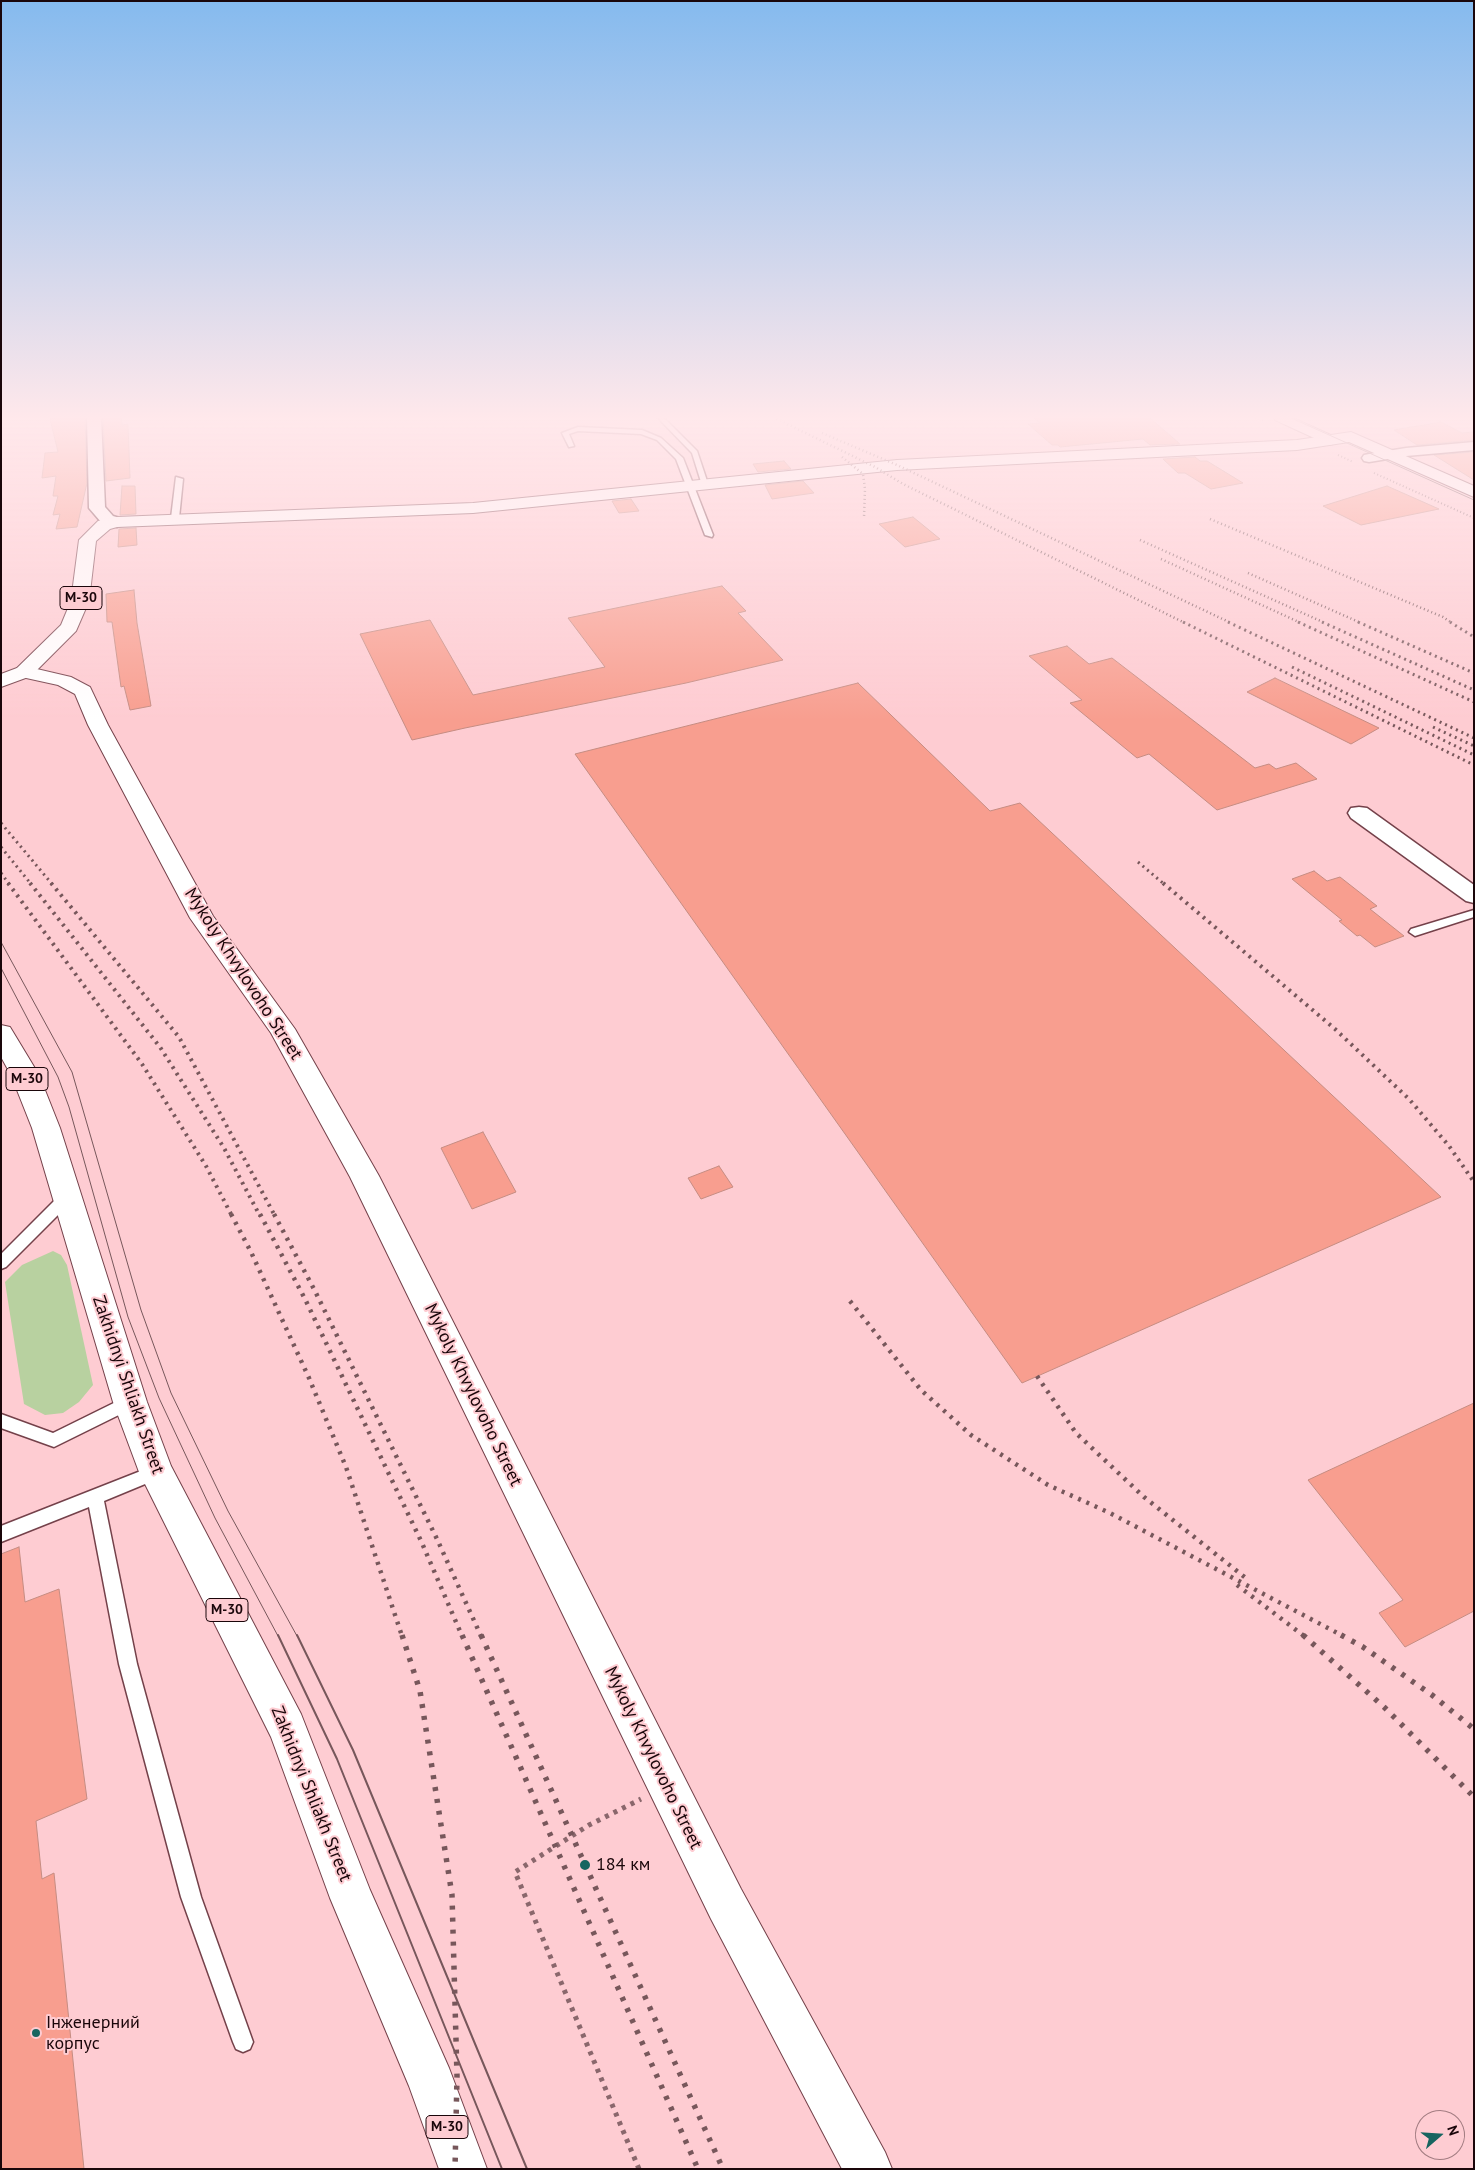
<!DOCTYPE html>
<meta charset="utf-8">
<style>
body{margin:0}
#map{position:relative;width:1475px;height:2170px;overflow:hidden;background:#feccd2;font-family:"PT Sans",sans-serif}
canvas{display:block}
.frame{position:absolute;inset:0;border:2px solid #1a060a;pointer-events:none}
.north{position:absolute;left:1415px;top:2110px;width:50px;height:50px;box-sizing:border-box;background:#feccd2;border:1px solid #a37d82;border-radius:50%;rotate:71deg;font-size:14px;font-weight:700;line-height:20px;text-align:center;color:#1a060a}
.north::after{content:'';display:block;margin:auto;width:18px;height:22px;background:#176560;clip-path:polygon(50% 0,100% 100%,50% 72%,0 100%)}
</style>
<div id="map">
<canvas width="1475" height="2170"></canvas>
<div class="frame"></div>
<div class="north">N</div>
</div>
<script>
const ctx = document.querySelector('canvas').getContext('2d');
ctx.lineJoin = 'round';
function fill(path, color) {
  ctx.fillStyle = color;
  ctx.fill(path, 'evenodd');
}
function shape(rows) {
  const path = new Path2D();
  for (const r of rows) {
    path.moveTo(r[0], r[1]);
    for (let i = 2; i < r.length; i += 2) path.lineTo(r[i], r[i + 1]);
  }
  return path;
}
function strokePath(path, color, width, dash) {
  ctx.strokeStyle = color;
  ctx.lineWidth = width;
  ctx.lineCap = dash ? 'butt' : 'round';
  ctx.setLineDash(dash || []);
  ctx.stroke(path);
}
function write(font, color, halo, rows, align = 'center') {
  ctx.font = font + ' "PT Sans",sans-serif';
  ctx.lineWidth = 4;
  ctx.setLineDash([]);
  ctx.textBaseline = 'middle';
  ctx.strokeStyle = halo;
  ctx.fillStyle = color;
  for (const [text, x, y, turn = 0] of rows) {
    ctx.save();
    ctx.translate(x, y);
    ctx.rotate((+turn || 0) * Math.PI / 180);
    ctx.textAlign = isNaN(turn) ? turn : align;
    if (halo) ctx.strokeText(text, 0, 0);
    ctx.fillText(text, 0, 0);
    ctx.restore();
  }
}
const green = shape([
 [53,1251,61,1255,67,1265,93,1385,79,1402,63,1413,45,1415,24,1404,5,1282,22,1265]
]);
const building = shape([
 [63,417,85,417,87,483,77,527,56,529,60,514,53,515,58,496,53,496,56,476,42,478,45,453,58,452,50,419,63,417],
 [103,417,121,417,122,425,128,424,130,478,106,481,103,417],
 [1033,417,1149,417,1180,444,1150,445,1143,439,1060,447,1058,445,1052,445,1028,424,1040,423,1033,417],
 [1441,422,1462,433,1474,432,1474,440,1417,445,1394,430,1441,422],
 [1474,452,1474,480,1434,455,1474,452],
 [1195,457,1200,461,1207,461,1243,483,1211,489,1185,473,1178,473,1163,459,1195,457],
 [784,461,791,469,758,472,753,464,784,461],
 [803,481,814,493,772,499,765,485,803,481],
 [122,486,135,486,136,514,120,515,122,486],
 [1387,486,1439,509,1361,525,1323,506,1387,486],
 [631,499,639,511,619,513,612,501,631,499],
 [913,517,940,539,905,547,879,524,913,517],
 [136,528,137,545,118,547,119,529,136,528],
 [722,586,746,611,738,613,783,660,686,683,465,728,412,740,360,634,430,620,473,695,605,667,568,618,722,586],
 [134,590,137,623,151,706,130,710,124,686,121,687,112,622,107,622,106,594,134,590],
 [1067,646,1089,664,1112,658,1255,768,1269,764,1276,769,1296,763,1317,779,1217,810,1149,754,1137,758,1070,703,1082,700,1029,656,1067,646],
 [1275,678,1379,728,1351,744,1247,692,1275,678],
 [858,683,990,811,1020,803,1441,1197,1022,1383,575,754,858,683],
 [1314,871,1327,881,1340,877,1377,906,1370,909,1404,936,1375,947,1360,935,1357,936,1339,921,1342,920,1292,879,1314,871],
 [483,1132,516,1192,472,1209,441,1148,483,1132],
 [719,1166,733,1187,701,1199,688,1178,719,1166],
 [1474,1403,1474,1611,1405,1647,1379,1613,1403,1600,1308,1480,1474,1403],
 [19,1547,25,1602,59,1589,87,1799,36,1821,42,1879,54,1873,84,2169,1,2169,1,1554,19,1547]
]);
const pathFar1 = shape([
 [1252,417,1263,421],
 [1338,455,1353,462],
 [1374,473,1474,518]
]);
const path = shape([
 [639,2169,515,1872,589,1825,641,1799]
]);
const service = shape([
 [657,417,663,417,697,451,709,487,702,485,692,453,657,417],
 [578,427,642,430,661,438,683,458,713,535,712,537,705,535,676,459,657,440,641,434,578,431,569,434,574,446,569,447,562,433,578,427],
 [176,477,183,479,179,518,175,520,171,518,176,477],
 [1474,910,1474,917,1415,936,1409,932,1411,929,1474,910],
 [67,1192,72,1193,74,1197,72,1201,6,1267,1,1269,1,1254,62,1193,67,1192],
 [130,1395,135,1397,138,1402,135,1407,54,1447,1,1428,1,1414,53,1433,130,1395],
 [156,1465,162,1467,164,1472,162,1477,104,1501,137,1664,201,1897,253,2042,250,2049,243,2052,236,2049,233,2042,181,1897,119,1664,89,1507,1,1542,1,1526,156,1465]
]);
const minor = shape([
 [87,417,101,417,105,507,113,516,123,519,125,522,123,525,117,527,101,522,89,508,87,417],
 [1474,442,1474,450,1406,456,1369,462,1364,461,1362,458,1364,455,1369,454,1406,448,1474,442],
 [1359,807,1367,808,1474,885,1474,903,1466,901,1351,818,1348,813,1351,808,1359,807]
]);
const tertiary = shape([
 [24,666,71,677,90,687,108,725,213,916,295,1029,379,1176,741,1889,885,2152,892,2169,842,2169,711,1919,350,1177,271,1033,190,918,88,725,75,694,58,685,17,676,14,672,17,668,24,666]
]);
const secondary = shape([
 [1273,417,1291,417,1335,437,1338,440,1335,443,1330,445,1325,443,1275,420,1273,417]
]);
const trunk = shape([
 [1351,432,1474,486,1474,497,1349,442,1297,450,897,470,473,513,117,527,110,529,96,541,89,601,76,631,31,676,1,687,1,674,17,668,61,625,71,601,79,540,98,521,117,517,473,503,897,460,1297,440,1351,432],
 [1,1025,10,1027,39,1075,60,1128,147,1402,171,1466,301,1714,370,1890,449,2068,487,2169,439,2169,409,2086,330,1898,271,1737,139,1472,113,1402,32,1128,11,1075,1,1057,1,1025]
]);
const tramFar1 = shape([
 [1289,417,1474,500],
 [1,942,72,1072,141,1310,171,1393,228,1511,297,1636],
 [1,968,58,1077,69,1107,128,1317,159,1398,215,1518,278,1636]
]);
const tram = shape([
 [278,1635,337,1759,502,2169],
 [297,1635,353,1750,527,2169]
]);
const railFar4 = shape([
 [773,417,875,467,903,484,1185,623],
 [822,433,897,465,1231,623],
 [842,457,863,474,865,489,864,517],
 [1210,519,1443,617,1452,623],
 [1140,540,1325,623],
 [1161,559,1301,623],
 [1248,573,1361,623]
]);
const railFar3 = shape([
 [1183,622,1474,765],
 [1228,622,1474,738],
 [1298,622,1474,702],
 [1322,622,1474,690],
 [1358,622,1474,673],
 [1450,622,1474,637],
 [1292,667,1474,755],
 [1433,727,1474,746],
 [1,823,52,884],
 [1,847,31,884],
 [1138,862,1164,884],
 [1,873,9,884]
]);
const railFar2 = shape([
 [8,883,142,1064,206,1166,232,1216],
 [30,883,160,1047,224,1148,260,1216],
 [51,883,179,1037,275,1216],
 [1163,883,1335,1029,1409,1099,1449,1146,1474,1182]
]);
const railFar1 = shape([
 [231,1214,251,1252,309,1378,346,1467,402,1636],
 [260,1214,305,1299,422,1543,462,1636],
 [274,1214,315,1291,437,1539,481,1636],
 [850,1301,921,1390,971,1435,1048,1485,1110,1513,1343,1636],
 [1037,1376,1076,1433,1144,1497,1247,1579],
 [1237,1585,1304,1636]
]);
const rail = shape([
 [402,1635,420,1691,452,1895,457,2076,455,2169],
 [462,1635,698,2169],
 [481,1635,723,2169],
 [1303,1635,1384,1707,1474,1797],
 [1341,1635,1363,1647,1432,1695,1474,1729]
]);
const markers = [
 [585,1865,6,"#176560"],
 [36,2033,5,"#176560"]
];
const shields = [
 [81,598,42],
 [27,1079,42],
 [227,1610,42],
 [447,2127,42]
];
const shieldNames = [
 ["М-30",81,598],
 ["М-30",27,1079],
 ["М-30",227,1610],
 ["М-30",447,2127]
];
const nearStreetnames = [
 ["Mykoly Khvylovoho Street",243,974,57],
 ["Zakhidnyi Shliakh Street",128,1385,71],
 ["Mykoly Khvylovoho Street",473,1395,64],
 ["Mykoly Khvylovoho Street",653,1758,64],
 ["Zakhidnyi Shliakh Street",311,1794,68]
];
const nearPoinames = [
 ["184 км",596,1865],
 ["Інженерний",46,2023],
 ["корпус",46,2044]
];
fill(green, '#b8d1a0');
fill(building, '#f89e8f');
strokePath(building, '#c58c82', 1);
strokePath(service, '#74414a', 3);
strokePath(minor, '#74414a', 3);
strokePath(tertiary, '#74414a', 2);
strokePath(secondary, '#74414a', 2);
strokePath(trunk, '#74414a', 2);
strokePath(pathFar1, '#8a676c', 2, [1, 2.5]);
strokePath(path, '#8a676c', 5, [4, 5.5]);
fill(service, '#fff');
fill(minor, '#fff');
fill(tertiary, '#fff');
fill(secondary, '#fff');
fill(trunk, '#fff');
strokePath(tramFar1, '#77575b', 1);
strokePath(tram, '#77575b', 2);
strokePath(railFar4, '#77575b', 2.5, [1, 3]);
strokePath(railFar3, '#77575b', 3, [2, 4]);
strokePath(railFar2, '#77575b', 4, [2.5, 5]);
strokePath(railFar1, '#77575b', 4.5, [3, 6]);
strokePath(rail, '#77575b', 5.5, [4, 8]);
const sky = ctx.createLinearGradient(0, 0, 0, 720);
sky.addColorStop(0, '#85baee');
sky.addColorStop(0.58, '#ffe8eb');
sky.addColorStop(1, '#ffe8eb00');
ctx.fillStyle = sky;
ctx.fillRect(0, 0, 1475, 720);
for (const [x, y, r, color] of markers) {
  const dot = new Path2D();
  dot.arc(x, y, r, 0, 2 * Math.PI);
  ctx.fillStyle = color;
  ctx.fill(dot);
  strokePath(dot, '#feccd2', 2);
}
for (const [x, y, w] of shields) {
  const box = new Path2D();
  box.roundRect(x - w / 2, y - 11.5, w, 23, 4);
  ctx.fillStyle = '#feccd2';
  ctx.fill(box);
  strokePath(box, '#1a060a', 1);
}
write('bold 14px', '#1a060a', null, shieldNames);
write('18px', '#1a060a', '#feccd2', nearStreetnames);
write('18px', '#1a060a', '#feccd2', nearPoinames, 'left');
</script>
